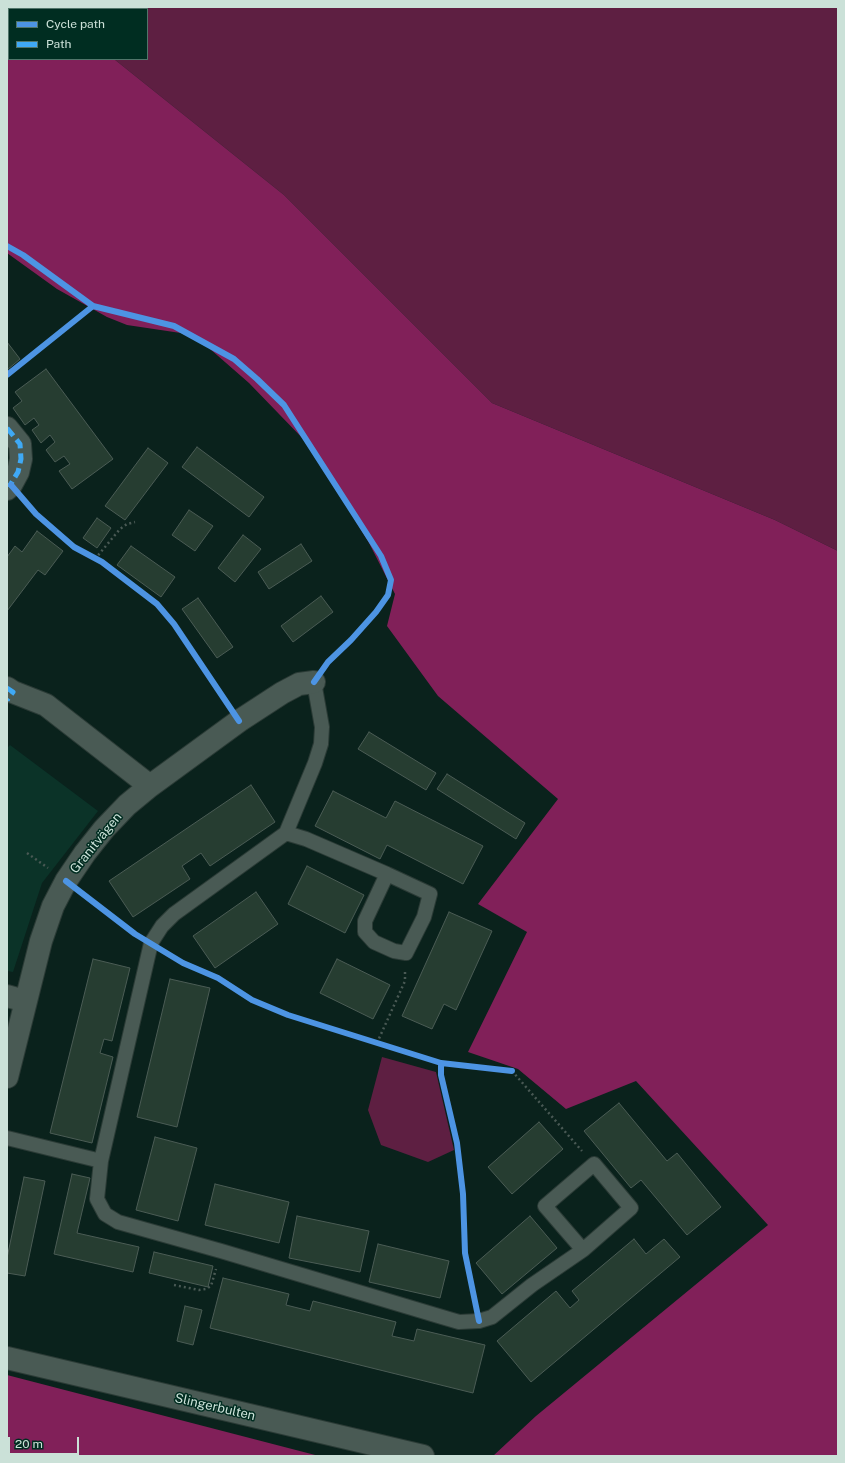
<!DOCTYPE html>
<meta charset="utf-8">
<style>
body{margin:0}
#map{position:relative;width:845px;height:1463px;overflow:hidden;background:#0a221c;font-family:"Public Sans",sans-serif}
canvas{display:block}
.frame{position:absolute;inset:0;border:8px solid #cbe1d8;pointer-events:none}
.legend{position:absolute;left:8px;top:8px;width:140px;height:52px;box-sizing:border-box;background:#002d21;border:1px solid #51756a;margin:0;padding:5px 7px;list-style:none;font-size:12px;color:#cbe1d8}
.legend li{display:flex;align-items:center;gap:8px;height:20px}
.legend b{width:20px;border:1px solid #51756a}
.scale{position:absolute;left:8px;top:1437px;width:71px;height:18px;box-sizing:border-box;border:2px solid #cbe1d8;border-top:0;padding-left:5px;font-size:12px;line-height:14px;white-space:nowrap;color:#cbe1d8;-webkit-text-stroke:3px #002d21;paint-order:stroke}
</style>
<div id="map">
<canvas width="845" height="1463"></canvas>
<div class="frame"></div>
<ul class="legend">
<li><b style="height:5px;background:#4d94e3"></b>Cycle path</li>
<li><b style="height:5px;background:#3fa9f5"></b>Path</li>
</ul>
<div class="scale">20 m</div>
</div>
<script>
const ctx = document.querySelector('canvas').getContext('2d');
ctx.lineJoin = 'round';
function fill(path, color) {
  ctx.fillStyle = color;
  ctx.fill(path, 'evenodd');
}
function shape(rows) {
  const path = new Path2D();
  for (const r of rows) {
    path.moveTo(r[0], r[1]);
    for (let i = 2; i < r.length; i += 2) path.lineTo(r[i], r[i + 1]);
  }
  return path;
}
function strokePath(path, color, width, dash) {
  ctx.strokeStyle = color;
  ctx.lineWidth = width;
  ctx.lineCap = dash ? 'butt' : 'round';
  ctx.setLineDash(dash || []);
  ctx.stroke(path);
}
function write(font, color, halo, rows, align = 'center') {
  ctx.font = font + ' "Public Sans",sans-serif';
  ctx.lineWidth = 3;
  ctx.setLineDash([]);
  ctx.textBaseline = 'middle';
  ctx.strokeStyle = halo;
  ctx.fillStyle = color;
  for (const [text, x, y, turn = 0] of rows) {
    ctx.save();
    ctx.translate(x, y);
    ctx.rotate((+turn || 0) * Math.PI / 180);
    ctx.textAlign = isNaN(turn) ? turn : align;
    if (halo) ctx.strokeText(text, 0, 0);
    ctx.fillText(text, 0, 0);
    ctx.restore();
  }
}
const built = shape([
 [10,745,98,811,42,883,13,972,7,971,7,748]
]);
const green = shape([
 [49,7,838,7,838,551,775,520,492,403,284,195,114,59,147,59,147,9,52,9],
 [382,1057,436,1072,454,1150,428,1162,381,1145,368,1110]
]);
const forest = shape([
 [7,7,49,7,52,9,9,9,9,59,114,59,284,195,492,403,775,520,838,551,838,1456,493,1456,536,1416,768,1225,636,1081,566,1109,518,1069,468,1052,527,932,478,904,558,799,438,696,387,626,395,594,368,541,309,445,249,383,194,335,127,325,107,317,57,289,7,253],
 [7,1375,319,1456,7,1456]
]);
const building = shape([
 [7,342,20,359,7,370,7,342],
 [46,369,113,459,72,489,59,471,70,464,64,456,55,462,46,450,55,442,50,435,41,443,32,430,39,425,34,418,25,425,13,408,22,401,15,392,46,369],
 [197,447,264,497,249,517,182,467,197,447],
 [148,448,168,463,125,520,105,506,148,448],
 [189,510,213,526,195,551,172,535,189,510],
 [97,518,111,528,97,548,83,538,97,518],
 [37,531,63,551,45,575,38,570,7,611,7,557,15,546,22,552,37,531],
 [243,535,261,549,235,582,218,568,243,535],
 [301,544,312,561,269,589,258,572,301,544],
 [131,546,175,577,161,597,117,565,131,546],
 [321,596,333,612,293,642,281,626,321,596],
 [198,598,233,647,217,658,182,609,198,598],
 [369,732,436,773,426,790,358,749,369,732],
 [447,774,525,823,516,839,437,789,447,774],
 [251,785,275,822,210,866,201,853,182,866,190,879,133,917,109,881,251,785],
 [333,791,386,818,395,801,483,846,463,884,387,845,380,859,315,826,333,791],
 [307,866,364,895,345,933,288,904,307,866],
 [256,892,278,924,215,968,193,936,256,892],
 [449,912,492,931,456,1010,444,1004,432,1029,402,1016,449,912],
 [93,959,130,968,112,1041,104,1039,100,1053,113,1057,92,1143,50,1133,93,959],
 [337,959,390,985,373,1019,320,993,337,959],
 [170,979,210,988,177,1127,137,1117,170,979],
 [619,1103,667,1161,677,1153,721,1207,687,1235,641,1180,631,1188,584,1131,619,1103],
 [539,1122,563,1149,512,1194,488,1167,539,1122],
 [155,1137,197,1148,178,1221,136,1210,155,1137],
 [72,1174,90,1178,77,1233,139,1247,133,1272,54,1254,72,1174],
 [24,1177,45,1181,25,1276,7,1273,7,1258,24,1177],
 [215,1184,289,1202,279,1243,205,1225,215,1184],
 [297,1216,369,1231,360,1272,289,1258,297,1216],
 [530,1216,557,1248,502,1294,476,1263,530,1216],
 [634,1239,646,1254,664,1239,680,1257,531,1382,497,1341,556,1291,570,1308,579,1300,572,1291,634,1239],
 [378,1244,449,1261,440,1298,369,1282,378,1244],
 [154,1252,213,1266,208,1287,149,1273,154,1252],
 [223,1278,289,1294,286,1305,310,1311,313,1301,396,1322,392,1336,414,1341,417,1329,485,1345,473,1393,210,1328,223,1278],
 [185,1306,202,1310,193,1345,177,1341,185,1306]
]);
const path = shape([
 [95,559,120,529,127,524,135,522],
 [27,853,48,868],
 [377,1043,405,981,405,972],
 [512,1071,582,1151],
 [174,1285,199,1290,206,1289,211,1286,216,1269]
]);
const service = shape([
 [314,682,322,727,321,744,315,763,286,833,174,914,162,926,151,943,101,1161,97,1199,105,1214,118,1222,221,1251,442,1317,459,1322,479,1321,492,1317,532,1285,583,1250,631,1208,594,1164,545,1206,583,1250],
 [286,833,306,839,387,874,430,894,424,917,406,953,394,951,374,942,365,932,365,921,387,874],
 [7,1138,101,1161]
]);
const minor = shape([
 [7,428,20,444,21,459,18,472,11,485,7,489],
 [7,688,13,692,46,705,150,786],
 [7,996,25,1001],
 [7,1077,41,941,53,906,66,881,85,853,104,829,127,805,150,786,239,721,282,693,299,684,314,682],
 [7,1358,423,1456]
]);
const quiet = shape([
 [7,428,20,444,21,459,18,472,9,487],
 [7,688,13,692,7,700]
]);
const cycleway = shape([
 [7,246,23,255,93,306,174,326,234,359,257,379,284,405,381,556,391,580,388,595,376,612,351,640,328,662,314,682],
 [7,375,93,306],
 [11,485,36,514,74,547,102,562,157,604,174,624,239,721],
 [66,881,135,934,183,963,218,978,252,1000,288,1015,441,1063,512,1071],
 [441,1063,441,1075,457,1143,463,1194,465,1253,479,1321]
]);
const streetNames = [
 ["Granitvägen",96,843,-51],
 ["Slingerbulten",215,1407,13]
];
fill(built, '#0b3328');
fill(green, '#5e1f42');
fill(forest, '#812059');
fill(building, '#263d31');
strokePath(building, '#4b5c55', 1);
strokePath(service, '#2b3b36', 16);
strokePath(minor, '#2b3b36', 24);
strokePath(path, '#495954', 2.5, [2, 3]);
strokePath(service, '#495a54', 14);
strokePath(minor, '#495a54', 22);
strokePath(quiet, '#3fa9f5', 5, [10, 5]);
strokePath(cycleway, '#4d94e3', 6);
write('13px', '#cbe1d8', '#002d21', streetNames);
</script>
